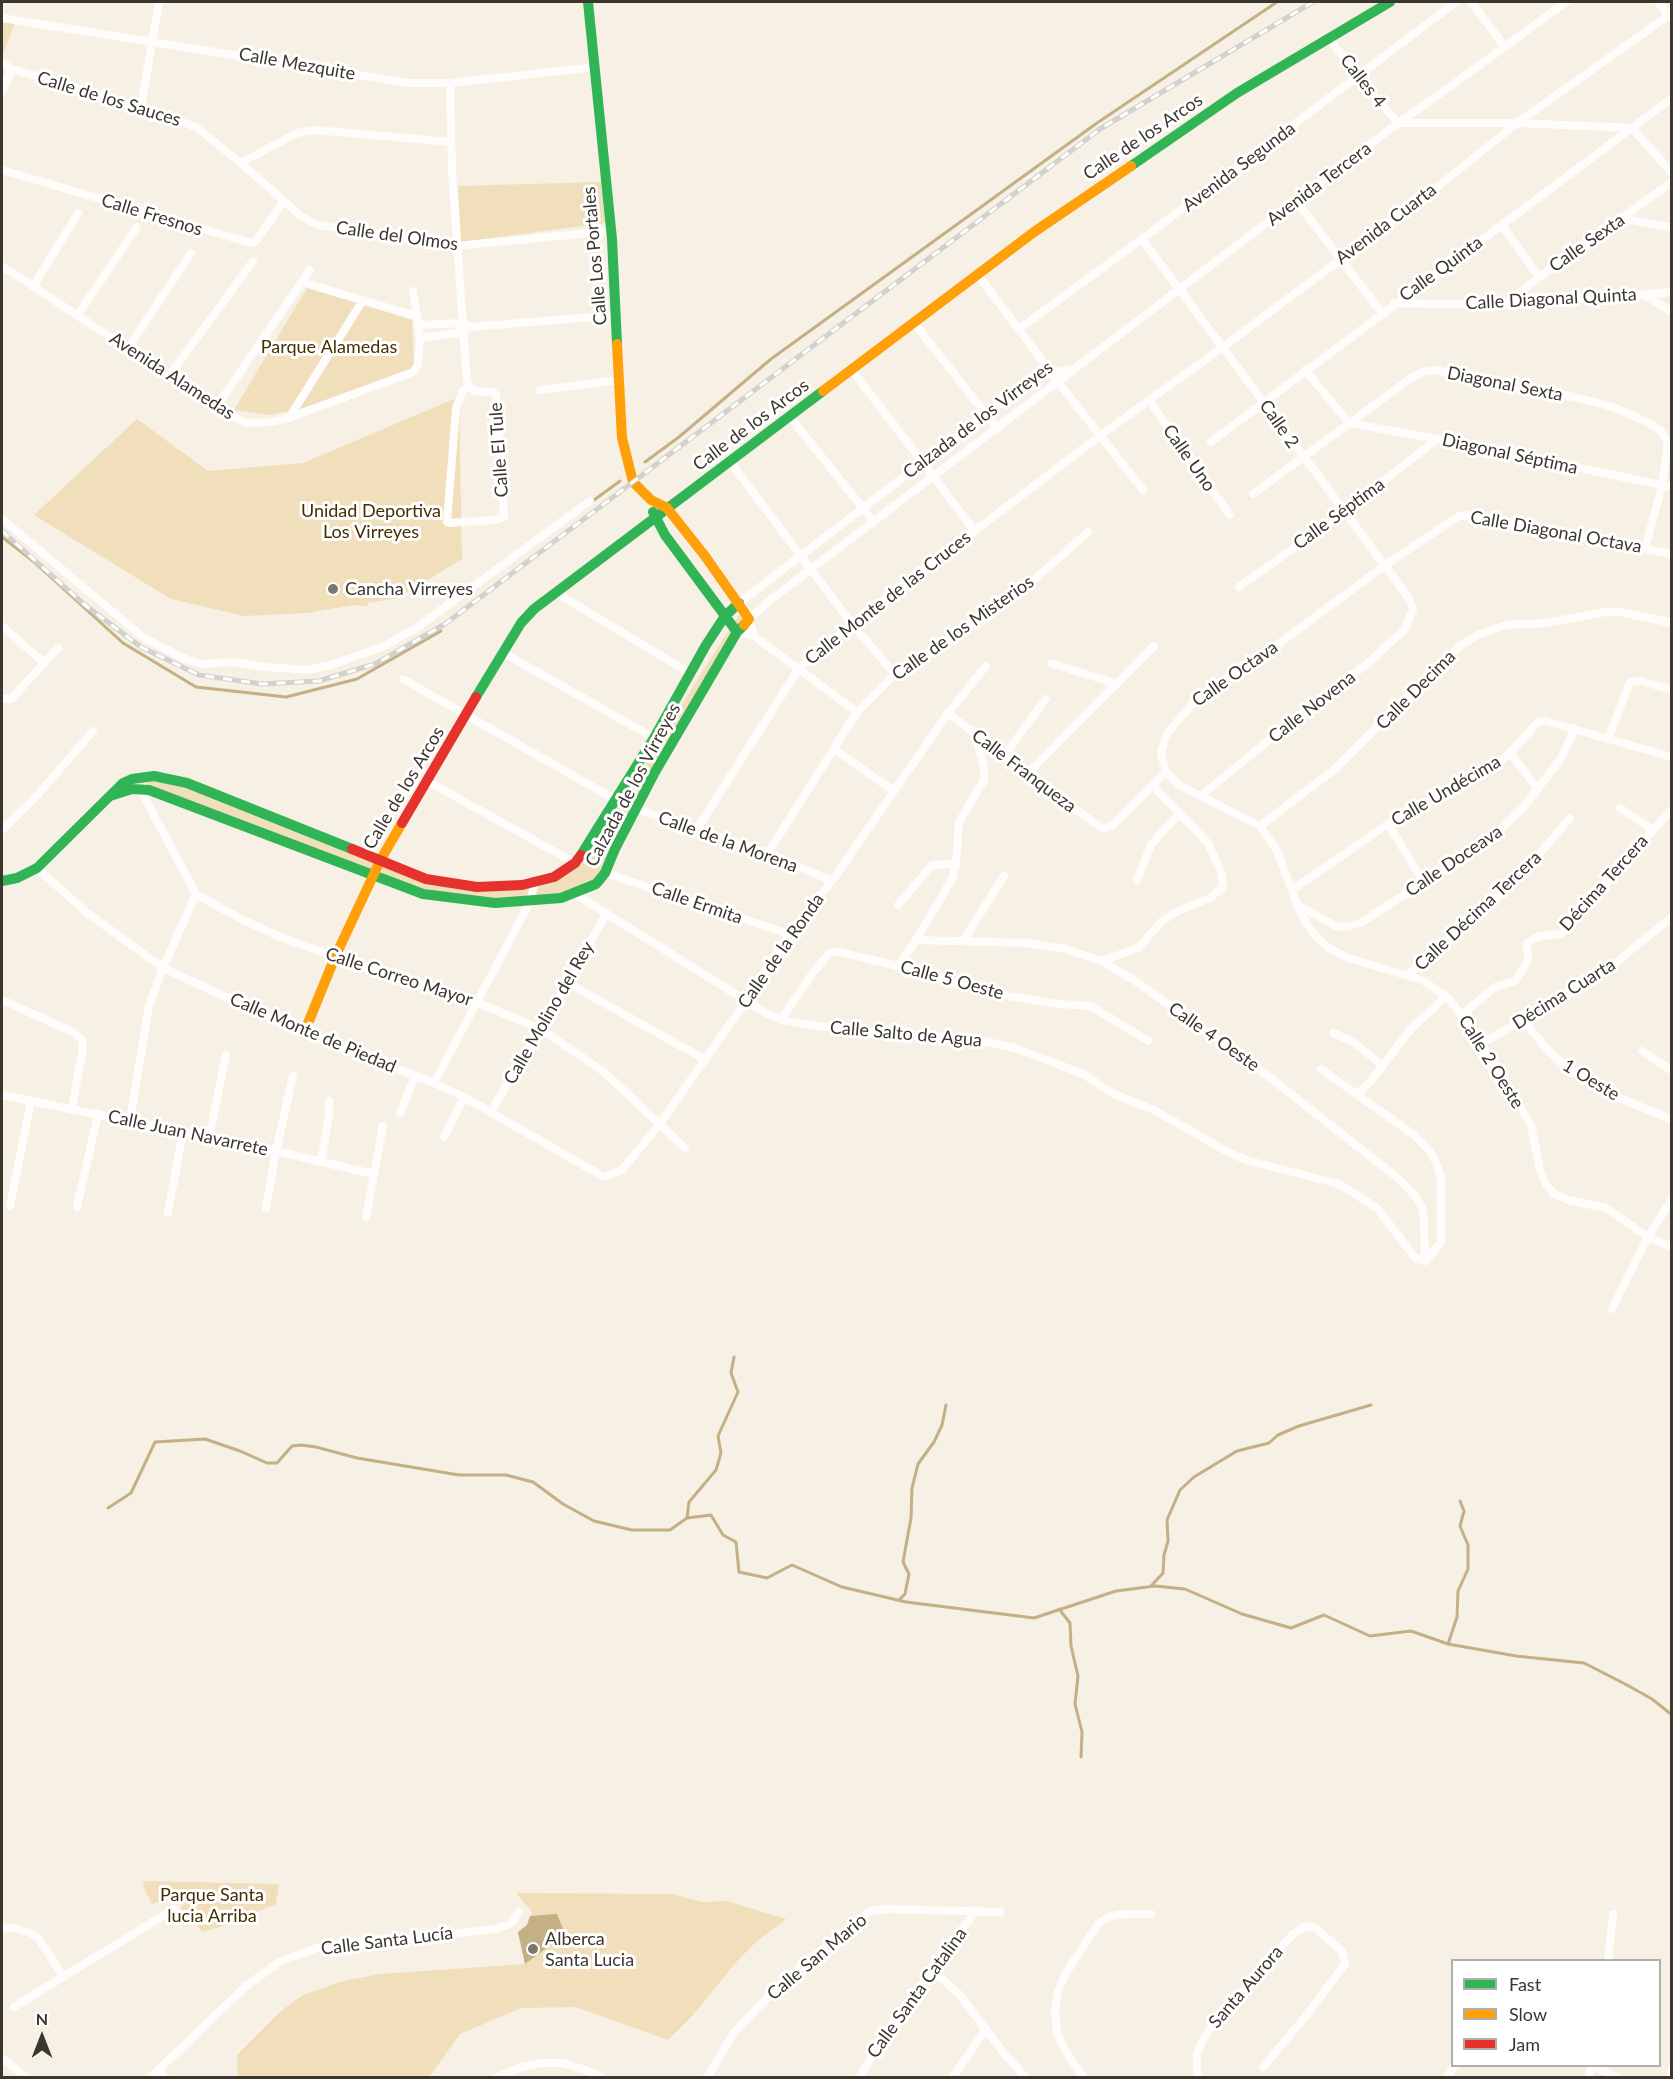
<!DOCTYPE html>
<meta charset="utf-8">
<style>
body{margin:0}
#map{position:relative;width:1673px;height:2079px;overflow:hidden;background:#f7f0e4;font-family:Lato,sans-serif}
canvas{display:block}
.frame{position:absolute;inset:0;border:3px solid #3c372e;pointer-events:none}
.legend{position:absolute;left:1451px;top:1959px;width:210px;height:108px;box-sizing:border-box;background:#fff;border:2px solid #b1afab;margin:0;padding:8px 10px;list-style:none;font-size:18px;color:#3c372e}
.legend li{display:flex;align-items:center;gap:12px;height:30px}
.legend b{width:30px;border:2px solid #b1afab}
.north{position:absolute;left:12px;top:2007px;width:60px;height:60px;-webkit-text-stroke:4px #fff;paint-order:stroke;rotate:0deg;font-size:16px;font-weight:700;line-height:24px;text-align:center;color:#3c372e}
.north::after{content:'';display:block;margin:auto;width:21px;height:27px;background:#3c372e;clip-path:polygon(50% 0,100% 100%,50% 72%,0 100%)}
</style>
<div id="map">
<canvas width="1673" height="2079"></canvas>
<div class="frame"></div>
<ul class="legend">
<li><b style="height:8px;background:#30b455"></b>Fast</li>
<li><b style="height:8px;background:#ff9f0a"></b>Slow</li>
<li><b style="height:8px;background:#e5322d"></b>Jam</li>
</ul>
<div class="north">N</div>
</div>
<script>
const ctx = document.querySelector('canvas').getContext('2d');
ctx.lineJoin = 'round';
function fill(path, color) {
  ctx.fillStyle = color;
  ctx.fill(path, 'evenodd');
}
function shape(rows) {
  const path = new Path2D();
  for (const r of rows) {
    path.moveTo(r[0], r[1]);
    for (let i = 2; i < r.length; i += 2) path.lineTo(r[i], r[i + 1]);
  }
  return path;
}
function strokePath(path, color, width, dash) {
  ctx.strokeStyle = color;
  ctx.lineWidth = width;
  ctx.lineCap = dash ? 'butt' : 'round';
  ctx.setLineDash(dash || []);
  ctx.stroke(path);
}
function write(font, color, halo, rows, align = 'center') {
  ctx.font = font + ' Lato,sans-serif';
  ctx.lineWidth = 6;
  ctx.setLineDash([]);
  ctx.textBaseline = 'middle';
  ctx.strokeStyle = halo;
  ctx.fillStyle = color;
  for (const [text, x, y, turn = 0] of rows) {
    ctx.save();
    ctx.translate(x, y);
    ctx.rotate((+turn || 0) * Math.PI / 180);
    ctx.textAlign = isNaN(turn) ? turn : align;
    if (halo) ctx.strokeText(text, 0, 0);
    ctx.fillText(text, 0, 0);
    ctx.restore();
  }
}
const green = shape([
 [2,20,15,22,2,57],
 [601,182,605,223,461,242,458,186],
 [307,288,412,320,414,368,303,408,270,415,234,410],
 [459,397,462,559,398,598,368,603,368,606,353,605,307,613,244,616,171,599,34,515,137,419,208,471,303,463],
 [740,614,748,623,639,805,604,884,561,900,426,897,380,878,384,863,479,888,560,878,582,863,660,741,700,675],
 [146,779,163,779,381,861,376,876,148,792],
 [145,1881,279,1884,276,1904,230,1924,202,1932,187,1911,180,1909,184,1903,182,1897,176,1893,161,1893,159,1902,152,1904,143,1886],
 [516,1893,672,1894,702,1902,727,1901,786,1919,757,1941,738,1960,693,2015,668,2040,576,2007,521,2008,460,2034,429,2077,238,2077,237,2055,281,2011,303,1995,343,1981,381,1974,525,1964,518,1932,528,1925,532,1912]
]);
const water = shape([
 [557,1914,565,1934,525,1964,518,1932,527,1925,530,1916]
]);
const stream = shape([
 [645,462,679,437,771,359,1097,123,1277,2],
 [590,503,620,481],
 [2,537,33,561,123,643,196,687,286,697,357,679,441,631],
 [108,1508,131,1493,155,1442,205,1439,240,1451,267,1463,277,1463,292,1446,301,1445,316,1447,357,1458,459,1475,506,1475,533,1482,563,1504,594,1521,632,1530,670,1530,687,1518,711,1515,723,1535,736,1542,739,1572,767,1578,792,1565,842,1587,906,1602,1034,1618,1116,1591,1155,1586,1185,1589,1242,1614,1291,1628,1324,1615,1370,1636,1411,1631,1448,1644,1516,1656,1584,1663,1627,1685,1652,1699,1672,1715],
 [687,1518,689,1502,716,1470,721,1453,718,1436,738,1392,731,1373,734,1357],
 [1151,1586,1163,1573,1164,1555,1168,1541,1167,1520,1180,1490,1194,1477,1237,1451,1269,1443,1278,1435,1299,1426,1371,1405],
 [899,1600,905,1594,909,1574,903,1562,911,1518,912,1488,918,1464,934,1442,942,1425,946,1405],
 [1059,1609,1070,1623,1071,1646,1078,1676,1075,1704,1082,1732,1081,1757],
 [1448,1644,1457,1617,1458,1591,1468,1569,1468,1545,1460,1526,1464,1511,1460,1501]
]);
const street = shape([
 [1471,2,1504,46],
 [1658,2,1672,19],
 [2,18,409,83,450,83,595,67],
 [1329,38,1358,77,1398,123,1517,123,1632,128,1672,173],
 [2,63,12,69,141,107,196,127,241,163,302,217,318,225,457,246,611,231],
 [450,83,452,171,467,382,474,391,493,392,496,395,504,517,496,520,449,523,447,522,456,408,463,391,469,385],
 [2,91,12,69],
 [141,107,159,2],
 [241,163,297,133,315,130,451,142],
 [2,170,251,243,255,242,284,201],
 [1296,201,1382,313],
 [1622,218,1672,228],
 [1502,225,1539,277],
 [1142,239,1409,598,1413,610,1404,630,1367,664,1314,703,1202,795],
 [2,266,226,413,246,423,272,422,289,418,413,372,418,365,420,338,413,291],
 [978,275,1051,373,1143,490],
 [302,282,416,316],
 [33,287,78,213],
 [1645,295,1672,312],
 [1394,303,1504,305,1672,292],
 [1505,304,1539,277,1672,182],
 [77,316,137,227],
 [914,323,996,427],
 [418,325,463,323,471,327,617,315],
 [1019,329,1142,239,1456,2],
 [420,338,465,332],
 [128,348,191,253],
 [852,370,974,530],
 [1305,370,1349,423,1437,439,1672,487],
 [169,376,253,261],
 [540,390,619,380],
 [1149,400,1230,515],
 [217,406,310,270],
 [790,417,873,521],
 [289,418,363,300],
 [1211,442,1672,98],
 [730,462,852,624,895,674],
 [1253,494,1411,378,1422,372,1435,370,1574,397,1613,407,1647,422,1661,431,1667,441,1667,451,1662,486,1645,549],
 [2,519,143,637,183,658,201,664,234,662,266,667,308,670,334,664,382,647,415,629,590,501],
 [1239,587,1344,512,1437,439],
 [555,592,690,673],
 [739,603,986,414,1032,382,1051,373,1072,369],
 [2,626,44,663],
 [737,632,754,636,857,712],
 [754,636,749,619,769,601,1398,123,1451,86,1566,2],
 [502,652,654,738],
 [1051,663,1117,684],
 [403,679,616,800,636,809,768,853,832,881],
 [2,699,11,699,58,648],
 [948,713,1059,798,1104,829,1113,825,1166,772,1161,753,1166,735,1193,703,1215,686,1277,645,1384,566,1459,516,1472,515,1672,554],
 [1608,739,1630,682,1641,681,1672,690],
 [834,749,894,791],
 [1510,753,1538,789],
 [1004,756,1046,699],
 [1166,772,1179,785,1260,826,1277,851,1297,904,1306,923,1316,937,1329,948,1348,958,1422,980,1446,996,1471,1026,1531,1125,1540,1170,1545,1183,1554,1194,1568,1200,1606,1208,1648,1237,1672,1247],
 [1028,773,1154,646],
 [427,781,575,863],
 [140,789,196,894,239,918,278,936,335,957,476,1002,541,1029,604,1072,685,1148],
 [1620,808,1653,830],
 [1388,824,1424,883],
 [1260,826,1335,769,1438,666,1461,645,1478,635,1506,625,1545,623,1606,612,1620,612,1672,623],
 [697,829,799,668,852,624,1101,435,1223,347,1430,193,1517,123,1672,13],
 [2,830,34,799,93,731],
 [768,853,857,712,895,674,1026,587,1088,532],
 [37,868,86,912,163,968,304,1033,434,1083,464,1097,604,1177,622,1170,659,1125,746,1001,789,934,832,881,948,713,986,666],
 [605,873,789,934],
 [1137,880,1151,845,1179,813],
 [1292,890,1388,824,1496,765,1510,753,1538,722,1545,721,1672,757],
 [575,894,766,1013,781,1020,867,1034,965,1037,1015,1048,1083,1074,1112,1093,1154,1110,1228,1152,1246,1160,1339,1184,1377,1208,1415,1258,1425,1261],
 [898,905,932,865,956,864],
 [1298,905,1335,926,1346,927,1360,923,1486,843,1523,808,1561,758,1575,729],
 [916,940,1027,943,1065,949,1102,961,1137,982,1263,1072,1399,1179,1416,1197,1422,1207,1424,1220,1425,1261],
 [963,941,1004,876],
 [1102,961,1138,948,1161,922,1176,912,1210,898,1223,887,1222,874,1208,843,1153,786],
 [898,966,916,940,953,877,957,851,959,822,984,780,984,767,976,737],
 [1408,975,1518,879,1570,818],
 [566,982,704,1059],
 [2,1000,75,1033,82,1040,83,1048,72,1108],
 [1463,1014,1495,987,1515,981,1525,966,1528,957,1527,943,1540,936,1561,934,1672,809],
 [781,1020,812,974,829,953,839,952,898,966,982,992,1059,1004,1091,1006,1148,1041],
 [1524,1021,1547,1049,1564,1065,1586,1081,1622,1099,1672,1120],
 [1333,1033,1352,1041,1382,1065],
 [1481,1044,1595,979,1672,917],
 [1642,1051,1672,1071],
 [1321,1069,1414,1135,1428,1149,1436,1162,1441,1178,1441,1243,1425,1261],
 [434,1083,530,902,535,882],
 [1358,1094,1371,1081,1411,1029,1446,996],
 [2,1095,276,1151,373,1174],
 [491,1111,541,1029,606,914],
 [400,1113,415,1076],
 [130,1120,149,1006,163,968,196,894],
 [209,1137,226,1055],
 [444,1137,464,1097],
 [321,1162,329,1115,329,1101],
 [10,1206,31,1101],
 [77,1207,98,1114],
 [266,1208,276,1151,293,1076],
 [168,1213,183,1132],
 [366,1217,383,1126],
 [1612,1309,1648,1237,1672,1199],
 [2,1929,13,1928,31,1933,38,1938,64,1977],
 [1608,1960,1613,1914],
 [933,1971,958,1993,1003,2052,1026,2078],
 [14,2007,174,1909],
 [2,2058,27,2078],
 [1594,2066,1618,2078],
 [159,2070,165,2078],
 [150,2078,246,1986,281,1961,317,1948,335,1946,495,1929,510,1924,519,1912],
 [496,2078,518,2068,541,2063,563,2063,586,2070,602,2078],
 [707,2078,733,2034,757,2008,799,1969,869,1911,886,1909,1000,1912],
 [859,2078,897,2016,933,1971,976,1910],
 [952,2078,986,2029],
 [1084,2078,1066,2052,1057,2033,1055,2011,1058,1991,1066,1973,1098,1924,1108,1917,1121,1914,1151,1914],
 [1197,2078,1197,2055,1201,2043,1210,2028,1293,1934,1306,1926,1315,1928,1342,1951,1345,1964,1305,2017,1263,2067],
 [1447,2078,1454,2066],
 [1588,2078,1592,2066],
 [1670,2078,1672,2070]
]);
const fast = shape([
 [588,2,612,239,617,344],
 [1131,166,1237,93,1390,2],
 [653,512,665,535,737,632],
 [476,697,521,623,534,609,823,391],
 [110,796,132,789,149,790,423,894,495,903,561,898,596,884,605,873,615,849,655,772,737,632,744,625],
 [581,855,654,738,706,645,725,616,739,603],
 [2,881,17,878,37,868,123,783,132,779,154,776,187,783,352,849]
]);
const slow = shape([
 [617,344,622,438,633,482,651,500,667,508,705,556,749,619,744,625],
 [823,391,1034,232,1131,166],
 [304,1033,335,957,381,859,402,823]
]);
const jam = shape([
 [402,823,476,697],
 [352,849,426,879,477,887,522,885,554,877,575,863,581,855]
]);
const rail = shape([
 [2,531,85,605,141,647,199,675,262,684,319,681,375,664,445,624,1100,129,1313,2]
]);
const markers = [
 [333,589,6,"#7d786e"],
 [533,1949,6,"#7d786e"]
];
const streetNames = [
 ["Calle Mezquite",297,64,10],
 ["Calles 4",1363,81,52],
 ["Calle de los Sauces",109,99,17],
 ["Calle de los Arcos",1143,137,-34],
 ["Avenida Segunda",1239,167,-37],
 ["Avenida Tercera",1319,184,-37],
 ["Calle Fresnos",152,215,17],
 ["Avenida Cuarta",1386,224,-37],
 ["Calle del Olmos",397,236,8],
 ["Calle Sexta",1587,243,-35],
 ["Calle Los Portales",595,256,-95],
 ["Calle Quinta",1441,269,-36],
 ["Calle Diagonal Quinta",1551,299,-3],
 ["Avenida Alamedas",172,376,33],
 ["Diagonal Sexta",1505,384,11],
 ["Calzada de los Virreyes",978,420,-37],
 ["Calle 2",1279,424,55],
 ["Calle de los Arcos",751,425,-37],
 ["Calle El Tule",499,450,-94],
 ["Diagonal Séptima",1510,454,12],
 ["Calle Uno",1189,458,55],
 ["Calle Séptima",1339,514,-36],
 ["Calle Diagonal Octava",1556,532,10],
 ["Calle Monte de las Cruces",888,598,-38],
 ["Calle de los Misterios",963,628,-35],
 ["Calle Octava",1235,674,-35],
 ["Calle Decima",1416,690,-45],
 ["Calle Novena",1312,707,-38],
 ["Calle Franqueza",1024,771,37],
 ["Calzada de los Virreyes",633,785,-62],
 ["Calle de los Arcos",404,788,-59],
 ["Calle Undécima",1446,791,-30],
 ["Calle de la Morena",728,842,20],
 ["Calle Doceava",1454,861,-34],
 ["Décima Tercera",1604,883,-48],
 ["Calle Ermita",697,903,19],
 ["Calle Décima Tercera",1478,911,-43],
 ["Calle de la Ronda",781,951,-55],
 ["Calle Correo Mayor",399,977,18],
 ["Calle 5 Oeste",952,980,15],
 ["Décima Cuarta",1564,994,-32],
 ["Calle Molino del Rey",549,1013,-60],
 ["Calle Monte de Piedad",313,1033,23],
 ["Calle Salto de Agua",906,1034,5],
 ["Calle 4 Oeste",1214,1037,35],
 ["Calle 2 Oeste",1491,1062,58],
 ["1 Oeste",1591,1080,31],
 ["Calle Juan Navarrete",188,1133,12],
 ["Calle Santa Lucía",387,1941,-7],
 ["Calle San Mario",817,1957,-40],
 ["Santa Aurora",1246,1987,-49],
 ["Calle Santa Catalina",917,1993,-54]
];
const parkNames = [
 ["Parque Alamedas",329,347],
 ["Unidad Deportiva",371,511],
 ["Los Virreyes",371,532],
 ["Parque Santa",212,1895],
 ["lucia Arriba",212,1916]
];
const poiNames = [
 ["Cancha Virreyes",345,589],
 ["Alberca",545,1939],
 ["Santa Lucia",545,1960]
];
fill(green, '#f1debb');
fill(water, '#c5af85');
strokePath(stream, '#c5af85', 3);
strokePath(street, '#fefdfb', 8);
strokePath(fast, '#30b455', 10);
strokePath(slow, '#ff9f0a', 10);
strokePath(jam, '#e5322d', 10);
strokePath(rail, '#d2d1ce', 5);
strokePath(rail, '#fff', 3, [9]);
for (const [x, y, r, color] of markers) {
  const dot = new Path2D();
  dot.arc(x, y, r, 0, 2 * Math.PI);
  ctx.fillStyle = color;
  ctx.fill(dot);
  strokePath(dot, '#fff', 2);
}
write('18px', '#3c372e', '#fff', streetNames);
write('18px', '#432f00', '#fff', parkNames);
write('18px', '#3c372e', '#fff', poiNames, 'left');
</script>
